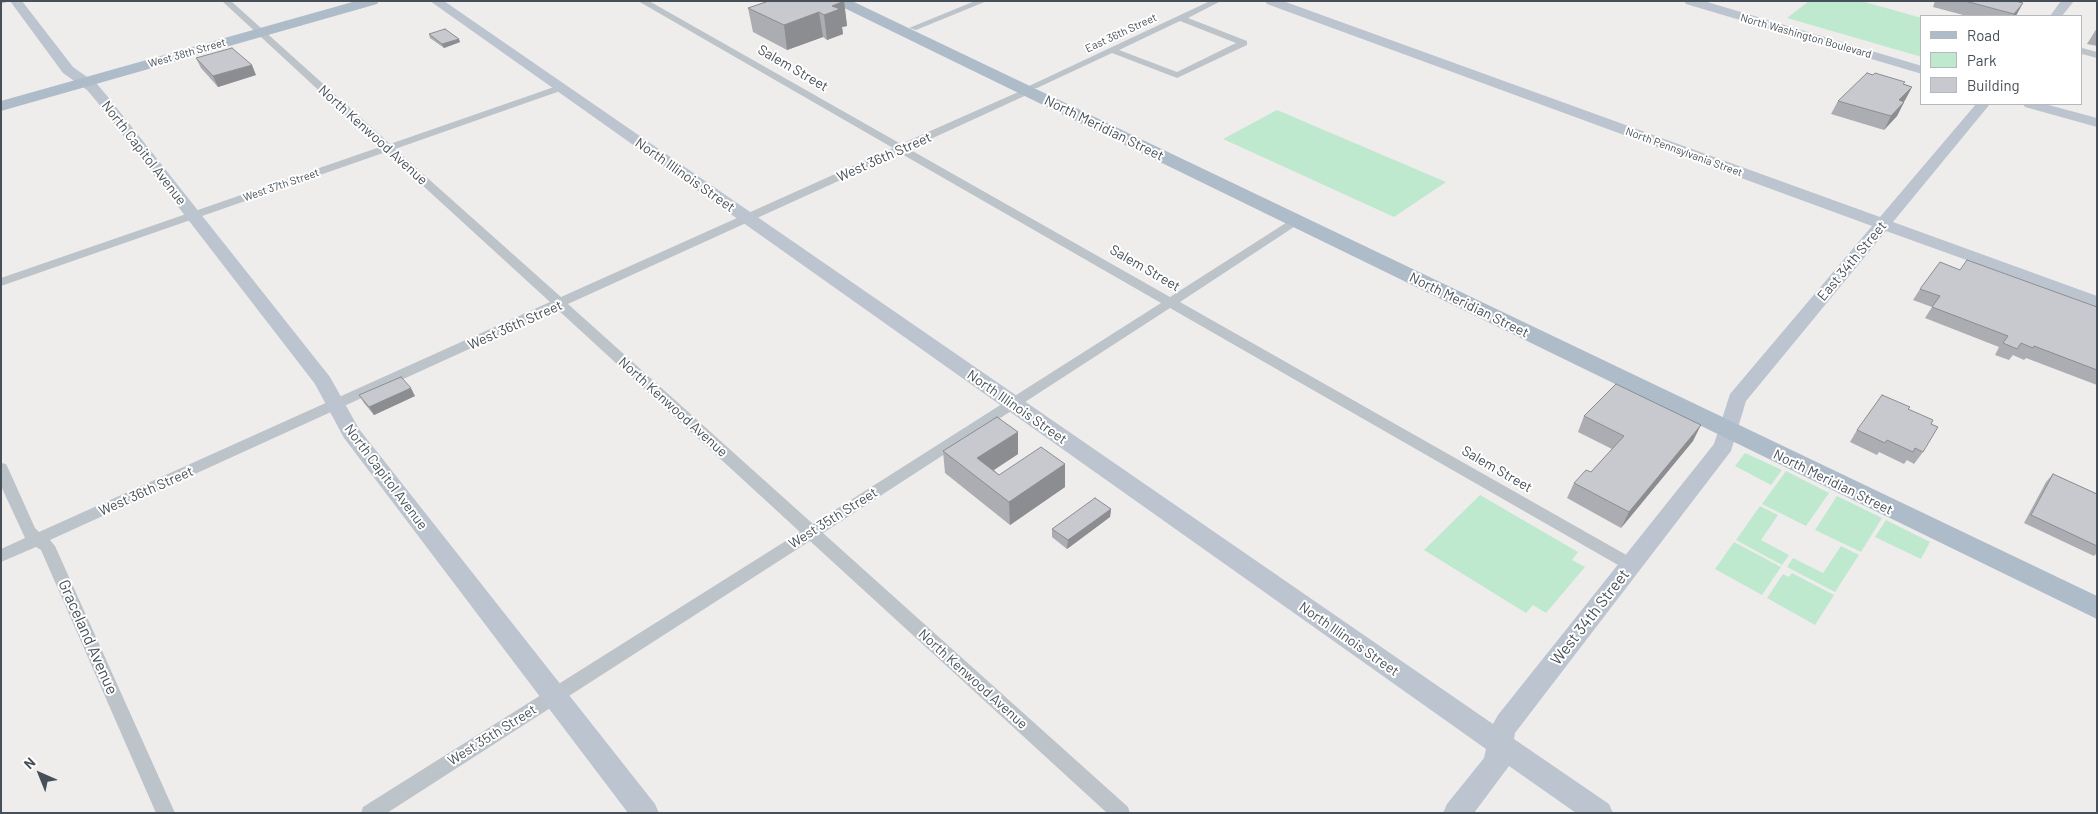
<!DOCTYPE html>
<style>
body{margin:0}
#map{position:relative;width:2098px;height:814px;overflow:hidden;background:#efecec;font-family:Barlow,sans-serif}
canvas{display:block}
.frame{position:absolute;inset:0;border:2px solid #474f58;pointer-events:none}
.legend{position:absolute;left:1920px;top:15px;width:162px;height:90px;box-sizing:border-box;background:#fff;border:1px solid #b5b9bc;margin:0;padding:6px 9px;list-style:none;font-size:15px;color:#474f58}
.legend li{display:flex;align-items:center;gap:10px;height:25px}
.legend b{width:25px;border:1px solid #b5b9bc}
.north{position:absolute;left:15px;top:749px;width:50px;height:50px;-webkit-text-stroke:4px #fff;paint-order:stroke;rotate:316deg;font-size:14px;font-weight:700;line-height:20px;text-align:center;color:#474f58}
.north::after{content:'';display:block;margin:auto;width:18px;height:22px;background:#474f58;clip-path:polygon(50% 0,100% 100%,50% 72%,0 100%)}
</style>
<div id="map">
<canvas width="2098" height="814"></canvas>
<div class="frame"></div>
<ul class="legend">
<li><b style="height:6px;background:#aebcc9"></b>Road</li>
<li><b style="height:14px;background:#bee9cf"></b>Park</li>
<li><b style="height:14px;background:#c7c9cf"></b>Building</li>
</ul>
<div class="north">N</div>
</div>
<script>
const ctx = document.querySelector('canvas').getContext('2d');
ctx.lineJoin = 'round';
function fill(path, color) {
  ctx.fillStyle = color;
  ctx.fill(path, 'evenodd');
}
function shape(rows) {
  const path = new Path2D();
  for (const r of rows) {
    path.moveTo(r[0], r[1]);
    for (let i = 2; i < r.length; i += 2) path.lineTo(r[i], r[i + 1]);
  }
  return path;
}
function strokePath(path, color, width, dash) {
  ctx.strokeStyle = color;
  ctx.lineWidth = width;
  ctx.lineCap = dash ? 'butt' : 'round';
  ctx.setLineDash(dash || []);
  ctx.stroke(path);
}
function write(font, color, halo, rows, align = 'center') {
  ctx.font = font + ' Barlow,sans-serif';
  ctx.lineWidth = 4;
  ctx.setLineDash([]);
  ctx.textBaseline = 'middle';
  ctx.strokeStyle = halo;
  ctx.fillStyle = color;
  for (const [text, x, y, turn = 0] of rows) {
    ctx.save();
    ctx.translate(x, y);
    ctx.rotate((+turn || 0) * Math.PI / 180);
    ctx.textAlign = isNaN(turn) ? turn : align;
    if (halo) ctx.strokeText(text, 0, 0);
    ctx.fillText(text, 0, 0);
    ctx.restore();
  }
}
const green = shape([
 [1809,1,1861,1,1922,18,1922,57,1787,18],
 [1277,110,1446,182,1394,217,1223,139],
 [1745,453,1782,470,1771,485,1735,466],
 [1786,471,1829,493,1806,526,1762,504],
 [1480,495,1578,552,1572,560,1585,567,1546,613,1533,605,1526,613,1424,550],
 [1837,496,1882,518,1861,552,1815,530],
 [1760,506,1778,515,1761,540,1789,555,1782,565,1736,540],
 [1886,520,1930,542,1921,559,1875,537],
 [1734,542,1781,567,1762,595,1715,569],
 [1841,546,1859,555,1835,592,1787,567,1793,558,1823,573],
 [1792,573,1834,595,1815,625,1767,598,1783,574,1789,577]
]);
const street = shape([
 [1,1,10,1,1,4,1,1],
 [222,1,231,1,390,144,557,86,563,86,563,90,395,149,561,297,893,148,638,1,649,1,901,144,1025,89,1031,89,1031,93,909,149,1170,297,1292,219,1300,219,1302,221,1300,223,1180,302,1637,561,1639,565,1637,569,1631,571,1625,569,1170,308,823,533,1128,807,1130,813,1107,813,810,541,387,813,361,813,363,807,800,532,557,309,50,540,55,546,175,813,156,813,41,550,36,547,1,562,1,549,25,538,1,486,1,463,6,464,8,468,35,528,39,532,550,302,386,152,1,286,1,278,380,147,222,1],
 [900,153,1161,303,813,524,568,304,900,153],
 [975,1,987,1,916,30,909,28,975,1],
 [1210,1,1221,1,1188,18,1247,41,1247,45,1177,78,1112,53,1037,88,1031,88,1029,86,1210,1],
 [1180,21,1236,43,1177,72,1119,50,1180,21],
 [2082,48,2097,52,2097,58,2082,54,2082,48]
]);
const secondary = shape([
 [10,1,22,1,73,67,97,84,108,97,330,377,359,429,655,804,659,813,628,813,344,438,315,384,98,103,87,90,63,73,10,1],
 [430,1,444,1,1493,724,1498,715,1714,444,1730,394,1872,226,1267,4,1265,1,1283,1,1880,217,1976,104,1990,104,1893,222,2097,296,2097,307,1886,231,1746,401,1731,451,1515,733,1514,739,1609,804,1613,813,1576,813,1509,766,1474,813,1443,813,1447,804,1484,758,1486,749,430,1],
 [1684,1,1704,1,1922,66,1922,74,1686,4,1684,1],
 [2061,1,2074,1,2062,16,2050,16,2061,1],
 [2023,104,2045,104,2097,118,2097,127,2025,107,2023,104]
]);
const primary = shape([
 [356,1,379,1,377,4,1,111,1,101,356,1],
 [834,1,852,1,2097,596,2097,619,836,4,834,1]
]);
const wall = shape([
 [844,1,847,26,842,27,843,34,827,40,823,37,787,50,753,32,748,8],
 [1935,1,2017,1,2016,16,1967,16,1933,7],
 [2097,28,2097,46,2087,44],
 [429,34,460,42,444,48,430,38],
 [196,58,256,75,218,87,201,68],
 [1904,84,1912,87,1897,116,1884,130,1831,114,1838,101],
 [1960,270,2097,307,2097,385,2026,358,2024,360,2013,355,2009,360,1995,355,1999,347,1925,318,1932,307,1913,300,1920,289],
 [359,395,415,396,374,415,364,403],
 [1908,409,1931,424,1923,452,1914,464,1907,460,1904,464,1879,452,1877,455,1850,442,1857,430],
 [1584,416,1693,441,1621,528,1567,498,1574,483,1591,472,1612,449,1578,432],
 [1018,432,1018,454,994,470,999,475,1065,464,1065,487,1010,525,945,473,943,451],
 [2053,474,2097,494,2097,553,2094,556,2024,523,2046,482],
 [1111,509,1110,517,1067,549,1052,537,1052,529]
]);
const shadedWall = shape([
 [844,1,847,26,842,27,843,34,827,40,824,15,832,6],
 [2023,3,2016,16,2013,16,2014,14],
 [819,12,823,37,787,50,784,25],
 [459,39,460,42,444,48,442,44],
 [252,65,256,75,218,87,213,76],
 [1912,87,1905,100,1891,114,1899,100],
 [1904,102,1897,116,1884,130,1891,116],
 [411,388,415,396,374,415,369,407],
 [1701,425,1693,441,1621,528,1629,512],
 [1018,432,1018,454,980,479,977,458],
 [1065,464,1065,487,1010,525,1009,502],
 [1111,509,1110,517,1067,549,1068,540]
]);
const building = shape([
 [769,1,844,1,832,6,840,9,824,15,819,12,784,25,748,8,769,1],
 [1965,1,2015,1,2023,3,2014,14,1965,1],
 [445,29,459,39,442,44,429,34,445,29],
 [232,48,252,65,213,76,196,58,232,48],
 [1867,73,1873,75,1875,73,1905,82,1903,84,1912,87,1899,100,1904,102,1891,116,1838,101,1867,73],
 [1967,260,2097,307,2097,370,2034,346,2033,348,2021,343,2017,349,2003,343,2008,336,1932,307,1940,296,1920,289,1940,262,1960,270,1967,260],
 [401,377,411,388,369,407,359,395,401,377],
 [1616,384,1701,425,1629,512,1574,483,1586,470,1591,472,1624,436,1584,416,1616,384],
 [1882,395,1910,407,1908,409,1933,420,1931,424,1938,427,1923,452,1915,448,1913,452,1887,440,1885,443,1857,430,1882,395],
 [997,417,1018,432,977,458,999,475,1041,447,1065,464,1009,502,943,451,997,417],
 [2053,474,2097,494,2097,546,2031,515,2053,474],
 [1095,498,1111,509,1068,540,1052,529,1095,498]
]);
const farStreetnames = [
 ["East 36th Street",1121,33,-25],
 ["North Washington Boulevard",1806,36,16],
 ["West 38th Street",187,53,-16],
 ["North Pennsylvania Street",1684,152,20],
 ["West 37th Street",281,185,-19]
];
const streetNames = [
 ["Salem Street",793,68,30],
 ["North Meridian Street",1104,128,26],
 ["North Kenwood Avenue",373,135,42],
 ["North Capitol Avenue",144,153,52],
 ["West 36th Street",884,157,-24],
 ["North Illinois Street",685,175,35],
 ["East 34th Street",1852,261,-50],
 ["Salem Street",1145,268,30],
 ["North Meridian Street",1469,305,26],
 ["West 36th Street",515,325,-24],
 ["North Kenwood Avenue",673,407,42],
 ["North Illinois Street",1017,407,35],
 ["Salem Street",1497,469,30],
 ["North Capitol Avenue",386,477,53],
 ["North Meridian Street",1833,482,26],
 ["West 36th Street",146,491,-24],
 ["West 35th Street",833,518,-32],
 ["North Illinois Street",1349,639,35],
 ["North Kenwood Avenue",973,679,42],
 ["West 35th Street",492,735,-32]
];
const nearStreetnames = [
 ["West 34th Street",1590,617,-52],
 ["Graceland Avenue",88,637,66]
];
fill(green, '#bee9cf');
fill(street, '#bcc4ca');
fill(secondary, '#bcc5cf');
fill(primary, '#aebcc9');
fill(wall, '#abadb2');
fill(shadedWall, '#8b8d91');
fill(building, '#c7c9cf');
strokePath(building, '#8b8d91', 1);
write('11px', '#474f58', '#fff', farStreetnames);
write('14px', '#474f58', '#fff', streetNames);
write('16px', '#474f58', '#fff', nearStreetnames);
</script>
